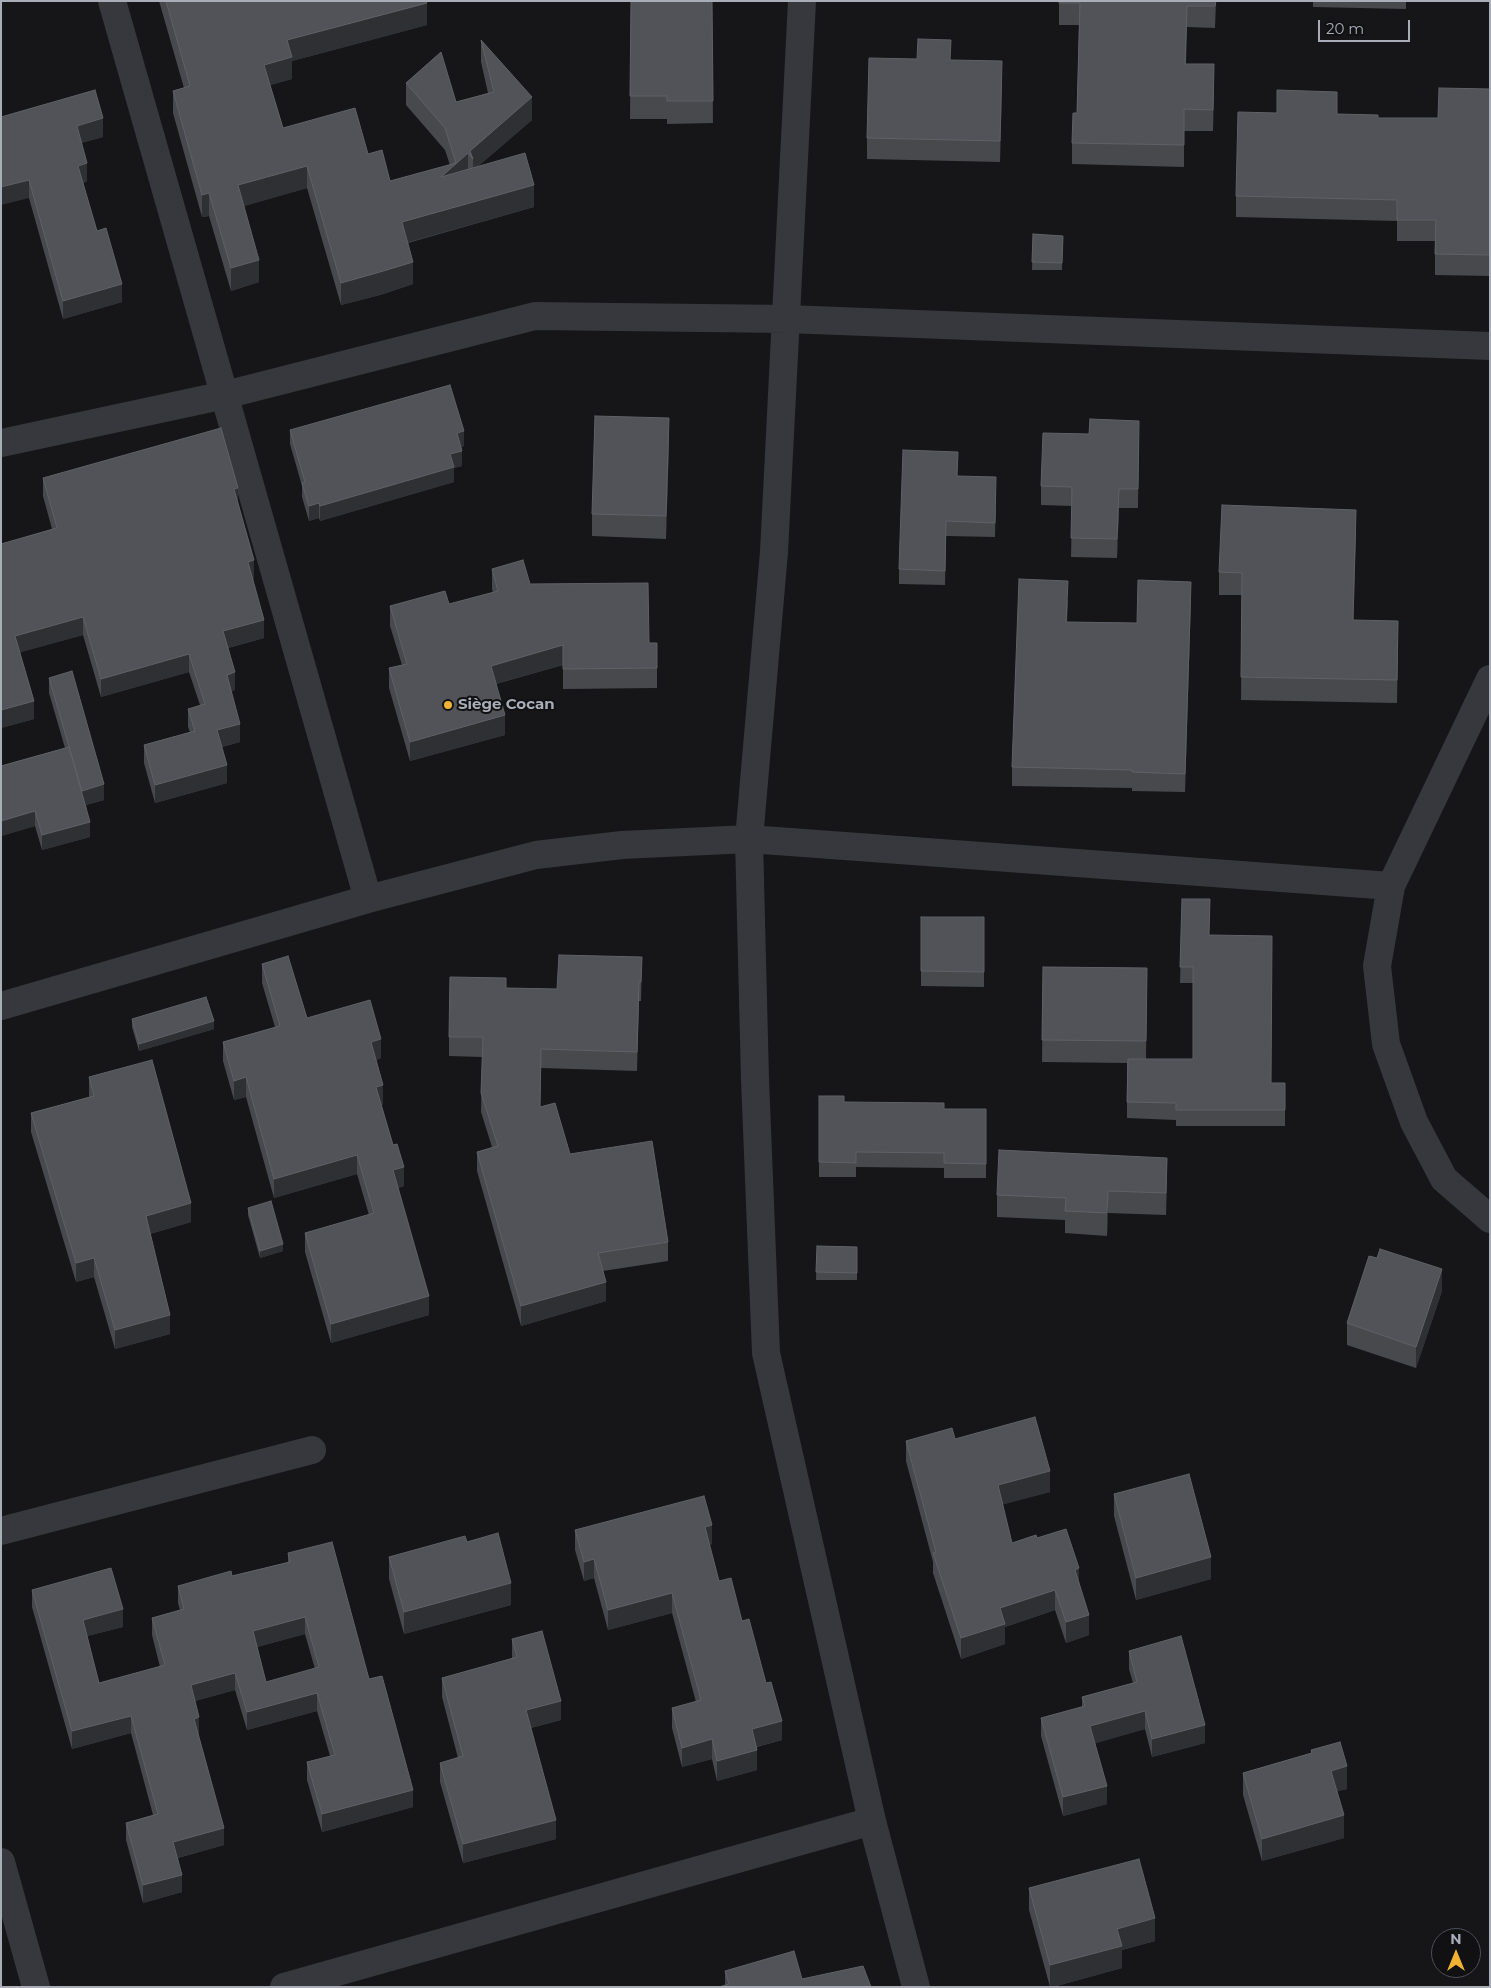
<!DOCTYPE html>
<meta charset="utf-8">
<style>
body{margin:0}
#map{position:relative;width:1491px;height:1988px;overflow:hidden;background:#161618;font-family:Montserrat,sans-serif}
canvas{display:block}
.frame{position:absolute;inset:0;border:2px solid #a8adb8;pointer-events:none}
.north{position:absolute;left:1431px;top:1928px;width:50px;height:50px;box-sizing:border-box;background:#111113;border:1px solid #4d4f55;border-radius:50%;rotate:0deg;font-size:14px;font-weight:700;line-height:20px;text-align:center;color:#a8adb8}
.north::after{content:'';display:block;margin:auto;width:18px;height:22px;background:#f2b134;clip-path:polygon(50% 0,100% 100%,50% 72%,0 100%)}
.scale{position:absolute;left:1318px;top:20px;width:92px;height:22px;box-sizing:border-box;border:2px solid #a8adb8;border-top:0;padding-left:6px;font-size:15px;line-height:18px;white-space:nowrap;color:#a8adb8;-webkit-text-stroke:4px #111113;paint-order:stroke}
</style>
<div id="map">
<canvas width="1491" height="1988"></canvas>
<div class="frame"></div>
<div class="north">N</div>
<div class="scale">20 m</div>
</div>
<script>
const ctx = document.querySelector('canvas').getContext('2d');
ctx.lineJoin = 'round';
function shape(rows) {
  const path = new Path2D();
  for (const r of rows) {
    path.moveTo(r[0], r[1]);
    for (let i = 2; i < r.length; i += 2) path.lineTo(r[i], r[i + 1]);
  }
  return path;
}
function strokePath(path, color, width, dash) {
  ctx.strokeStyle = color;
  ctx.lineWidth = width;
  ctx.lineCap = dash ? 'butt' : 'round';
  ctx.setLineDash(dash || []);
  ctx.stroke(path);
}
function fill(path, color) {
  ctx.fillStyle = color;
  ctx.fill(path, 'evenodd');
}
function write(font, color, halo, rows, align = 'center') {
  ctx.font = font + ' Montserrat,sans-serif';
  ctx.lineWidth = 4;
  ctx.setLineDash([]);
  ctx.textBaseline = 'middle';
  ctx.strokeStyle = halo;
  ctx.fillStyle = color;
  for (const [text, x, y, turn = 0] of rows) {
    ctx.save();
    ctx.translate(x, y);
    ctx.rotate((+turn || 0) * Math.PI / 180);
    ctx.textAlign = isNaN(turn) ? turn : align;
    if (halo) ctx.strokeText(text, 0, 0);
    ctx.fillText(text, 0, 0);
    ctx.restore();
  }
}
const street = shape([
 [112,1,368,899],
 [802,1,774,552,749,839,755,1079,766,1353,872,1821,916,1987],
 [1,443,225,395,535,316,787,319,1490,346],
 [1490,679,1391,886,1377,966,1386,1044,1414,1122,1444,1179,1490,1219],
 [1,1006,368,899,536,855,622,845,749,839,1391,886],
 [1,1531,312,1450],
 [1,1862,36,1987],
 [284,1987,872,1821]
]);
const wall = shape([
 [159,1,426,1,427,25,292,61,292,79,270,85,283,128,368,154,390,181,450,165,445,150,406,105,406,83,456,102,488,93,481,62,481,40,532,120,478,166,534,207,408,243,413,284,380,295,341,305,307,188,244,206,259,282,231,291,209,216,202,217,173,113,173,91,184,88],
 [631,1,712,1,713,123,667,124,667,119,630,119],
 [1059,1,1216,1,1215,28,1187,27,1186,64,1214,86,1213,131,1184,131,1184,167,1072,164,1072,143,1077,113,1079,25,1059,25],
 [1313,1,1406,1,1406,9,1313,7],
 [951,60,1002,82,1000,162,867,159,867,138],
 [1490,89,1490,276,1435,275,1435,241,1397,241,1397,221,1236,217,1236,196,1337,114,1378,118,1438,118],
 [1,117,103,137,81,143,87,181,83,183,97,231,122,302,63,319,29,198],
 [1033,234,1063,236,1062,270,1032,270],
 [1139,421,1138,508,1119,508,1117,558,1071,557,1072,506,1041,505,1041,486,1089,434],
 [290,430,464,446,461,447,462,466,454,468,454,482,320,521,319,518,309,521,302,497,302,486,290,444],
 [669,441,666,539,592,536,592,514],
 [958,476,996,491,995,537,946,536,945,585,899,584,899,569],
 [43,478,238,505,254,578,253,579,264,638,228,648,235,690,231,691,240,742,222,747,227,783,155,803,144,763,144,745,190,732,188,727,188,709,200,705,189,672,101,697,83,635,20,652,34,719,1,728,1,544,52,529,43,496],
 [1356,532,1353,620,1398,644,1397,703,1241,700,1242,595,1219,595,1219,572],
 [492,569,530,584,649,643,657,643,657,688,563,689,563,665,496,684,505,735,410,761,389,688,389,668,402,665,390,626,390,606,449,604,493,593,492,589],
 [1068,599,1067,622,1137,623,1191,600,1185,792,1132,791,1132,788,1012,786,1012,767],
 [49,678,104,800,86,805,90,837,42,850,35,826,1,836,1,766,65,748,49,693],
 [1182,899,1209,935,1271,1083,1285,1083,1285,1126,1176,1126,1176,1120,1127,1118,1127,1063,1042,1062,1043,967,1147,968,1146,1059,1193,1059,1193,983,1180,983],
 [921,917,984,917,984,987,921,986],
 [642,957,641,1001,639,1001,637,1071,541,1068,540,1107,570,1154,668,1242,668,1261,603,1271,606,1301,521,1326,477,1171,477,1152,492,1147,481,1112,482,1057,449,1056,449,1037,506,988,557,989],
 [262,964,307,1018,381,1058,376,1060,383,1104,381,1105,404,1186,398,1188,429,1315,331,1343,305,1252,305,1233,369,1215,357,1174,274,1198,246,1097,234,1100,223,1061,223,1042,275,1027,262,983],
 [132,1019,214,1029,139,1051,132,1027],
 [89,1077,191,1222,150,1234,170,1334,115,1349,94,1277,76,1282,31,1132,31,1113,89,1097],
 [819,1096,844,1102,944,1109,986,1109,986,1178,944,1178,944,1168,856,1167,856,1177,819,1177],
 [1167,1180,1166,1215,1108,1213,1107,1236,1065,1233,1065,1220,997,1217,997,1195],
 [248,1208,283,1251,260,1258,248,1215],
 [817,1246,857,1247,857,1280,816,1280],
 [1442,1291,1416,1368,1347,1345,1347,1323],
 [955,1439,1050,1492,1002,1504,1012,1543,1037,1538,1079,1582,1089,1635,1066,1643,1055,1610,1005,1627,1005,1644,961,1659,933,1573,933,1562,906,1461,906,1441],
 [1114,1494,1211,1579,1136,1600,1114,1516],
 [575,1530,712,1544,709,1545,719,1581,742,1621,766,1683,782,1740,757,1747,757,1770,717,1781,712,1759,682,1767,672,1728,672,1708,696,1702,672,1613,608,1630,594,1578,584,1581,575,1550],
 [467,1542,511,1605,404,1634,389,1579,389,1557],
 [288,1553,369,1679,413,1807,322,1832,307,1780,307,1762,330,1756,317,1711,247,1730,235,1690,195,1701,199,1734,198,1735,224,1845,178,1858,182,1892,143,1903,126,1840,126,1823,153,1815,131,1733,72,1749,32,1607,32,1590,123,1627,87,1636,99,1683,160,1667,152,1635,152,1618,180,1610,178,1603,178,1586,232,1576,288,1562],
 [305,1634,315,1669,266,1682,257,1647],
 [512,1639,561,1720,531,1728,556,1839,463,1863,440,1782,440,1763,458,1758,442,1697,442,1678,512,1659],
 [1129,1651,1205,1743,1152,1757,1145,1729,1095,1743,1107,1804,1063,1816,1041,1736,1041,1718,1082,1707,1082,1697,1133,1683,1129,1669],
 [1311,1750,1347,1789,1337,1791,1344,1838,1262,1861,1243,1795,1243,1773,1311,1753],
 [1029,1888,1155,1941,1122,1950,1122,1968,1053,1987,1050,1987,1029,1910],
 [725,1971,802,1979,725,1985]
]);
const shadedWall = shape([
 [427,3,427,25,292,61,292,79,264,87,264,65,287,40],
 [1002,61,1002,82,1000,162,1000,141],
 [1214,64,1214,86,1213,131,1213,110],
 [532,97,532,120,473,171,473,159,470,151],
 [103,118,103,137,77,144,77,126],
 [468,153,468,176,441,177],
 [87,163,87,181,78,184,78,166],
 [307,166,307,188,238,208,238,185],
 [29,180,29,198,1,205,1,187],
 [534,185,534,207,402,244,402,222],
 [209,193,209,216,202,217,202,195],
 [259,260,259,282,231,291,231,268],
 [413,262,413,284,380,295,341,305,341,283],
 [122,284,122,302,63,319,63,301],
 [669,418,669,441,666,539,666,516],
 [464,431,464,446,457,448,457,433],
 [462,451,462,466,454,468,454,482,320,521,320,506,450,454],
 [238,488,238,506,234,489],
 [1119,489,1119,508,1117,558,1117,539],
 [319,503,319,518,309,521,309,506],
 [1356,510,1356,532,1353,643,1353,620],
 [254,560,254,578,248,580,248,562],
 [1191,582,1191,600,1185,792,1185,774],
 [83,617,83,635,15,654,15,636],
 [264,620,264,638,223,649,223,631],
 [563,645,563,665,491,685,491,666],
 [189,654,189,672,101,697,101,679],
 [235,672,235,690,227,693,227,675],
 [34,701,34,719,1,728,1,710],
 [505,715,505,735,410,761,410,742],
 [240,724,240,742,217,748,217,730],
 [227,765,227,783,155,803,155,785],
 [104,784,104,800,82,806,82,791],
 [35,811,35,826,1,836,1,821],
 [90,822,90,837,42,850,42,835],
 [214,1021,214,1029,139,1051,139,1044],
 [381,1039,381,1058,371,1061,371,1042],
 [246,1077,246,1097,234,1100,234,1081],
 [383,1085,383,1104,376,1106,376,1087],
 [357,1155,357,1174,274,1198,274,1179],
 [1167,1158,1167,1180,1166,1215,1166,1193],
 [404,1167,404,1186,393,1189,393,1170],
 [1108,1191,1108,1213,1107,1236,1107,1213],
 [191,1203,191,1222,146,1235,146,1216],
 [283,1244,283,1251,260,1258,260,1251],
 [94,1258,94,1277,76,1282,76,1263],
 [1442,1269,1442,1291,1416,1368,1416,1347],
 [606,1282,606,1301,521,1326,521,1306],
 [429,1296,429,1315,331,1343,331,1324],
 [170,1315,170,1334,115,1349,115,1330],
 [1050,1471,1050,1492,998,1506,998,1485],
 [712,1525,712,1544,705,1546,705,1527],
 [1211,1557,1211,1579,1136,1600,1136,1578],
 [594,1559,594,1578,584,1581,584,1562],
 [1079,1568,1079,1589,1075,1570],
 [511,1583,511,1605,404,1634,404,1612],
 [1055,1590,1055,1610,1005,1627,1005,1644,961,1659,961,1638,1000,1608],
 [672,1593,672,1613,608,1630,608,1610],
 [123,1609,123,1627,83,1637,83,1620],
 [1089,1615,1089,1635,1066,1643,1066,1622],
 [305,1617,305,1634,253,1648,253,1631],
 [235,1673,235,1690,191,1702,191,1685],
 [317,1693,317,1711,247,1730,247,1712],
 [561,1701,561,1720,526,1729,526,1710],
 [1145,1711,1145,1729,1090,1745,1090,1726],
 [131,1716,131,1733,72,1749,72,1731],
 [199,1717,199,1734,194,1736,194,1719],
 [782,1721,782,1740,752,1748,752,1729],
 [1205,1725,1205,1743,1152,1757,1152,1739],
 [712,1739,712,1759,682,1767,682,1748],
 [757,1750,757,1770,717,1781,717,1761],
 [1347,1766,1347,1789,1331,1793,1331,1771],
 [1107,1786,1107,1804,1063,1816,1063,1797],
 [413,1790,413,1807,322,1832,322,1814],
 [1344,1815,1344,1838,1262,1861,1262,1839],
 [556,1820,556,1839,463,1863,463,1844],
 [224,1828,224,1845,173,1859,173,1842],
 [182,1875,182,1892,143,1903,143,1885],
 [1155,1918,1155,1941,1122,1950,1122,1968,1053,1987,1050,1987,1050,1965,1117,1929]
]);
const building = shape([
 [166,1,426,1,427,3,287,40,292,57,264,65,283,128,355,108,368,154,382,150,390,181,456,163,445,128,406,83,441,52,456,102,494,92,481,40,532,97,470,151,473,159,468,153,441,177,525,153,534,185,402,222,413,262,380,272,341,283,307,166,238,185,259,260,231,268,209,193,202,195,173,91,190,86,166,1],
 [631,1,712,1,713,101,667,101,667,96,630,96,631,1],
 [1059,1,1216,1,1215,6,1187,6,1185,64,1214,64,1213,110,1184,109,1184,145,1072,143,1073,113,1077,113,1080,3,1059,3,1059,1],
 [918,39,951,40,950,60,1002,61,1000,141,867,138,869,58,917,59,918,39],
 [1439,88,1490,89,1490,255,1435,254,1436,220,1397,220,1397,200,1236,196,1238,112,1277,113,1277,90,1337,92,1337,114,1378,115,1378,118,1438,118,1439,88],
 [95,90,103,118,77,126,87,163,78,166,97,231,106,228,122,284,63,301,29,180,1,187,1,117,95,90],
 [1033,234,1063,236,1062,263,1032,262,1033,234],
 [450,385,464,431,457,433,462,451,450,454,454,467,320,506,319,503,309,506,302,483,305,482,290,430,450,385],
 [595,416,669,418,666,516,592,514,595,416],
 [1090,419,1139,421,1138,489,1119,489,1117,539,1071,538,1072,487,1041,486,1043,433,1089,434,1090,419],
 [221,428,238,488,234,489,254,560,248,562,264,620,223,631,235,672,227,675,240,724,217,730,227,765,155,785,144,745,195,731,188,709,205,704,189,654,101,679,83,617,15,636,34,701,1,710,1,544,57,528,43,478,221,428],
 [903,450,958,452,957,476,996,477,995,523,946,521,945,571,899,569,903,450],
 [1222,505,1356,510,1353,620,1398,621,1397,680,1241,677,1242,573,1219,572,1222,505],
 [523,560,530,584,648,583,649,643,657,643,657,668,563,669,563,645,491,666,505,715,410,742,389,668,407,664,390,606,445,591,449,604,498,591,492,569,523,560],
 [1019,579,1068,581,1066,622,1137,623,1138,580,1191,582,1185,774,1132,772,1132,770,1012,767,1019,579],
 [72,671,104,784,82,791,49,678,72,671],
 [69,747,90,822,42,835,35,811,1,821,1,766,69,747],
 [1182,899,1210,899,1209,935,1272,936,1271,1083,1285,1083,1285,1110,1176,1110,1176,1103,1127,1102,1128,1059,1193,1059,1193,967,1180,967,1182,899],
 [921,917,984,917,984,972,921,971,921,917],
 [559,955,642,957,641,982,639,982,637,1052,541,1049,540,1107,555,1103,570,1154,652,1141,668,1242,598,1253,606,1282,521,1306,477,1152,498,1146,481,1093,483,1037,449,1037,450,977,506,978,506,988,557,989,559,955],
 [288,956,307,1018,370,1000,381,1039,371,1042,383,1085,376,1087,393,1145,397,1144,404,1167,393,1170,429,1296,331,1324,305,1233,374,1213,357,1155,274,1179,246,1077,234,1081,223,1042,280,1026,262,964,288,956],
 [1043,967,1147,968,1146,1041,1042,1040,1043,967],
 [206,997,214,1021,139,1044,132,1019,206,997],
 [152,1060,191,1203,146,1216,170,1315,115,1330,94,1258,76,1263,31,1113,94,1096,89,1077,152,1060],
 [819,1096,844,1096,844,1102,944,1103,944,1109,986,1109,986,1164,944,1163,944,1153,856,1152,856,1163,819,1162,819,1096],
 [999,1150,1167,1158,1166,1193,1108,1191,1107,1213,1065,1211,1066,1198,997,1195,999,1150],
 [271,1201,283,1244,260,1251,248,1208,271,1201],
 [817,1246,857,1247,857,1273,816,1272,817,1246],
 [1380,1249,1442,1269,1416,1347,1347,1323,1369,1256,1377,1258,1380,1249],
 [1035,1417,1050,1471,998,1485,1012,1543,1036,1535,1037,1538,1066,1529,1079,1568,1075,1570,1089,1615,1066,1622,1055,1590,1000,1608,1005,1624,961,1638,933,1553,936,1552,906,1441,952,1428,955,1439,1035,1417],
 [1189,1474,1211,1557,1136,1578,1114,1494,1189,1474],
 [704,1496,712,1525,705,1527,719,1581,731,1578,742,1621,749,1619,766,1683,771,1682,782,1721,752,1729,757,1750,717,1761,712,1739,682,1748,672,1708,701,1700,672,1593,608,1610,594,1559,584,1562,575,1530,704,1496],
 [498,1533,511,1583,404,1612,389,1557,465,1536,467,1542,498,1533],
 [332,1542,369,1679,382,1676,413,1790,322,1814,307,1762,335,1755,317,1693,247,1712,235,1673,191,1685,199,1717,194,1719,224,1828,173,1842,182,1875,143,1885,126,1823,158,1814,131,1716,72,1731,32,1590,111,1568,123,1609,83,1620,99,1683,165,1665,152,1618,184,1609,178,1586,231,1571,232,1576,290,1562,288,1553,332,1542],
 [305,1617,319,1667,266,1682,253,1631,305,1617],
 [542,1631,561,1701,526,1710,556,1820,463,1844,440,1763,463,1756,442,1678,517,1657,512,1639,542,1631],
 [1181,1636,1205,1725,1152,1739,1145,1711,1090,1726,1107,1786,1063,1797,1041,1718,1085,1706,1082,1697,1137,1682,1129,1651,1181,1636],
 [1340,1742,1347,1766,1331,1771,1344,1815,1262,1839,1243,1773,1312,1753,1311,1750,1340,1742],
 [1139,1859,1155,1918,1117,1929,1122,1946,1050,1965,1029,1888,1139,1859],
 [794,1951,802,1979,863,1966,871,1987,719,1987,729,1984,725,1971,794,1951]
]);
const markers = [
 [448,705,5,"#f2b134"]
];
const poiNames = [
 ["Siège Cocan",458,705]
];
strokePath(street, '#37383d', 28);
fill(wall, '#47494d');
fill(shadedWall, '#2f3033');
fill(building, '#525359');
strokePath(building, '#5f6168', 1);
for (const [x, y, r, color] of markers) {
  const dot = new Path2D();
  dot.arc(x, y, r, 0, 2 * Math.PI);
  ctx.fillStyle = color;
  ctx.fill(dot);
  strokePath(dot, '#111113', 2);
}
write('bold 15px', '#a8adb8', '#111113', poiNames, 'left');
</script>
